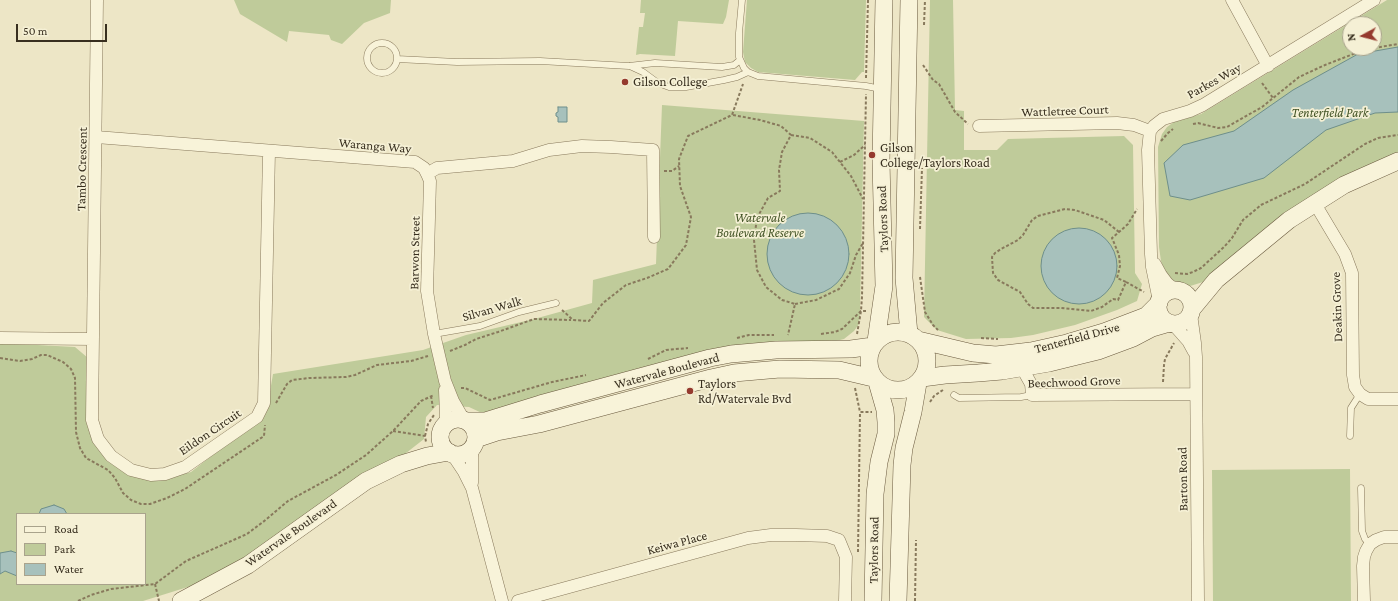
<!DOCTYPE html>
<style>
body{margin:0}
#map{position:relative;width:1398px;height:601px;overflow:hidden;background:#ede6c6;font-family:"Crimson Pro",serif}
canvas{display:block}
.legend{position:absolute;left:16px;top:513px;width:130px;height:72px;box-sizing:border-box;background:#f5f0d5;border:1px solid #a9a38c;margin:0;padding:5px 7px;list-style:none;font-size:12px;color:#382f1f}
.legend li{display:flex;align-items:center;gap:8px;height:20px}
.legend b{width:20px;border:1px solid #a9a38c}
.north{position:absolute;left:1342px;top:16px;width:40px;height:40px;box-sizing:border-box;background:#f5f0d5;border:1px solid #a9a38c;border-radius:50%;rotate:263deg;font-size:11px;font-weight:700;line-height:16px;text-align:center;color:#382f1f}
.north::after{content:'';display:block;margin:auto;width:14px;height:18px;background:#953a2e;clip-path:polygon(50% 0,100% 100%,50% 72%,0 100%)}
.scale{position:absolute;left:16px;top:24px;width:91px;height:18px;box-sizing:border-box;border:2px solid #382f1f;border-top:0;padding-left:5px;font-size:12px;line-height:14px;white-space:nowrap;color:#382f1f;-webkit-text-stroke:3px #f5f0d5;paint-order:stroke}
</style>
<div id="map">
<canvas width="1398" height="601"></canvas>
<ul class="legend">
<li><b style="height:5px;background:#f8f3d9"></b>Road</li>
<li><b style="height:11px;background:#bfcb9a"></b>Park</li>
<li><b style="height:11px;background:#a7c1bc"></b>Water</li>
</ul>
<div class="north">N</div>
<div class="scale">50 m</div>
</div>
<script>
const ctx = document.querySelector('canvas').getContext('2d');
ctx.lineJoin = 'round';
function fill(path, color) {
  ctx.fillStyle = color;
  ctx.fill(path, 'evenodd');
}
function shape(rows) {
  const path = new Path2D();
  for (const r of rows) {
    if (r.length === 3) {
      path.moveTo(r[0] + r[2], r[1]);
      path.arc(r[0], r[1], r[2], 0, 2 * Math.PI);
      continue;
    }
    path.moveTo(r[0], r[1]);
    for (let i = 2; i < r.length; i += 2) path.lineTo(r[i], r[i + 1]);
  }
  return path;
}
function strokePath(path, color, width, dash) {
  ctx.strokeStyle = color;
  ctx.lineWidth = width;
  ctx.lineCap = dash ? 'butt' : 'round';
  ctx.setLineDash(dash || []);
  ctx.stroke(path);
}
function write(font, color, halo, rows, align = 'center') {
  ctx.font = font + ' "Crimson Pro",serif';
  ctx.lineWidth = 3.5;
  ctx.setLineDash([]);
  ctx.textBaseline = 'middle';
  ctx.strokeStyle = halo;
  ctx.fillStyle = color;
  for (const [text, x, y, turn = 0] of rows) {
    ctx.save();
    ctx.translate(x, y);
    ctx.rotate((+turn || 0) * Math.PI / 180);
    ctx.textAlign = isNaN(turn) ? turn : align;
    if (halo) ctx.strokeText(text, 0, 0);
    ctx.fillText(text, 0, 0);
    ctx.restore();
  }
}
const green = shape([
 [234,0,391,0,390,13,364,23,342,44,331,40,329,35,289,31,287,42,240,14],
 [641,0,729,0,726,17,723,24,678,21,675,56,640,54,636,55,639,27,643,27,645,13,640,13],
 [747,0,866,0,864,72,862,72,855,80,758,72,751,68,745,62,743,52],
 [930,0,953,0,955,110,964,111,964,150,997,150,1008,139,1124,136,1133,145,1135,273,1142,284,1137,301,1117,310,1075,325,1033,335,1011,338,966,339,937,330,924,317],
 [1387,0,1398,0,1398,155,1331,185,1282,215,1225,263,1218,273,1203,282,1187,287,1180,286,1173,281,1165,272,1161,261,1159,247,1158,147,1162,134,1167,127,1174,122,1201,114],
 [1350,24,1374,24,1374,48,1350,48],
 [662,105,864,121,860,313,859,324,854,331,844,339,832,342,817,342,484,414,469,407,437,405,426,417,424,439,401,457,369,473,336,492,243,561,191,586,143,601,0,601,0,343,75,347,88,358,95,442,107,461,128,474,169,478,191,472,259,419,267,409,273,374,423,350,466,335,534,319,592,303,593,280,656,264],
 [17,514,145,514,145,584,17,584],
 [1350,469,1351,601,1213,601,1212,470]
]);
const water = shape([
 [1398,47,1398,112,1375,113,1326,130,1264,178,1190,200,1170,196,1164,163,1183,145,1234,131,1293,90,1358,54,1398,47],
 [558,107,567,107,567,122,558,122,558,117,556,116,556,113,558,112,558,107],
 [808,254,41],
 [1079,266,38],
 [54,505,64,509,67,514,39,514,41,509,54,505],
 [11,551,17,553,17,576,5,571,0,574,0,553,11,551]
]);
const path = shape([
 [924,25,925,0],
 [1374,48,1398,44],
 [923,65,933,80,939,84,955,112,968,124],
 [866,78,868,0],
 [1262,83,1273,98],
 [733,115,760,120,781,126,791,135,782,152,779,170,780,191,768,198,757,218,754,240,757,270,766,287,782,300,795,304,788,335],
 [1193,124,1198,123,1218,128,1227,127,1262,107,1299,77,1325,65,1366,49,1373,48],
 [791,135,810,138,832,152,851,176,863,199],
 [1161,141,1168,133,1173,129],
 [840,162,854,155,865,145],
 [664,171,672,171,679,166],
 [920,229,922,168],
 [1119,232,1104,220,1075,210,1065,209,1038,216,1032,220,1023,235,1018,240,1001,249,995,253,992,257,993,273,998,280,1020,292,1028,304,1033,308,1061,308,1091,311,1102,307,1113,299,1118,300,1126,282,1117,278,1120,266,1119,255,1112,238,1119,232,1128,224,1137,209],
 [1175,273,1187,274,1193,272,1201,268,1224,247,1232,238,1243,220,1261,205,1305,184,1365,144,1378,138,1398,135],
 [920,277,925,312,933,325,938,330],
 [1126,282,1144,292],
 [795,304,816,300,839,289,850,273,856,255,863,243],
 [562,310,573,320,589,321,603,303,626,285,647,278,668,269,686,245,691,217,680,186,679,159,688,136,732,115,743,84],
 [821,334,835,332,842,329,861,311,866,311],
 [857,334,861,311,862,297,866,94],
 [737,338,749,335,774,335],
 [981,338,998,339],
 [450,351,465,345,476,339,498,332,534,319,571,320],
 [0,358,20,361,32,359,41,355,47,355,63,362,71,369,75,378,76,432,80,448,86,458,108,470,115,478,123,493,131,500,141,504,150,504,167,498,185,489,264,436,265,425],
 [648,359,666,350,688,348],
 [1163,382,1164,365,1165,359,1174,343],
 [461,388,465,388,490,400,552,382,586,375],
 [855,388,860,412,872,412],
 [431,396,433,408],
 [930,402,934,396,943,390],
 [276,403,287,384,292,380,309,378,346,377,355,375,377,365,411,361,428,356],
 [393,431,425,436,426,442],
 [425,436,428,424,434,415],
 [858,552,860,412],
 [155,584,159,601],
 [78,601,91,595,111,589,155,584,186,561,247,534,263,522,288,501,336,475,366,455,393,431,421,401,434,395],
 [915,601,916,540]
]);
const lane = shape([
 [742,0,739,33,739,57,744,68,748,72,758,76,866,86,881,89],
 [382,58,15],
 [397,59,457,62,540,61,629,66,655,63,722,67,734,65,740,60],
 [630,66,643,72,658,83,669,87,686,87,724,80,737,77,748,72],
 [434,334,480,326,519,312,556,303],
 [954,395,959,398,1021,397,1032,395],
 [1350,436,1351,408,1360,394],
 [1361,488,1362,531,1365,539,1370,544]
]);
const street = shape([
 [97,0,92,420,98,439,111,456,131,470,151,475,165,474,185,467,257,417,264,403,269,151],
 [1232,0,1268,66],
 [979,126,1117,123,1134,125,1150,131],
 [96,137,415,162,424,168,427,174,437,168,513,161,549,150,582,146,611,147,653,150,654,237],
 [427,174,430,181,427,291,434,334,445,381,453,401,464,420],
 [1314,202,1345,254,1352,273,1353,375,1355,387,1360,394,1368,399,1398,399],
 [1155,264,1161,275,1167,283,1173,288,1179,290],
 [1159,301,1152,267,1151,254,1148,150,1150,131,1154,126,1163,119,1190,111,1203,105,1374,0],
 [1191,314,1195,343,1196,357,1198,601],
 [1173,324,1188,341,1194,352],
 [0,338,93,339],
 [1022,368,1031,384,1032,395,1195,394],
 [445,425,446,416,445,390],
 [452,454,464,472,472,488,502,601],
 [472,483,472,456,474,445],
 [518,601,748,538,771,535,796,535,827,536,839,540,846,557,845,601],
 [1364,601,1363,566,1364,557,1366,551,1370,544,1376,540,1384,537,1398,537]
]);
const secondary = shape([
 [1175,307,17],
 [1192,309,1216,280,1289,220,1344,185,1398,161],
 [898,361,29],
 [909,334,904,278,909,0],
 [918,340,973,353,996,355,1031,351,1067,343,1104,332,1146,316,1159,303],
 [876,341,884,286,881,161,884,0],
 [922,378,945,375,978,373,1002,371,1049,363,1098,351,1133,338,1152,328,1169,323],
 [458,437,18],
 [466,421,485,421,540,404,710,358,731,354,776,350,851,349,873,346],
 [476,439,497,432,539,424,711,378,734,373,780,369,839,370,873,378],
 [181,601,248,565,366,481,401,464,427,456,449,452],
 [873,601,875,494,879,462,886,434,886,422,885,410,877,382],
 [898,601,902,465,904,448,913,412,918,383]
]);
const markers = [
 [625,82,4,"#953a2e"],
 [872,155,4,"#953a2e"],
 [690,391,4,"#953a2e"]
];
const streetNames = [
 ["Parkes Way",1214,81,-29],
 ["Wattletree Court",1065,111,-2],
 ["Waranga Way",375,146,5],
 ["Tambo Crescent",82,169,-89],
 ["Taylors Road",883,219,-92],
 ["Barwon Street",415,253,-89],
 ["Deakin Grove",1337,307,-92],
 ["Silvan Walk",492,309,-16],
 ["Tenterfield Drive",1077,338,-15],
 ["Watervale Boulevard",667,371,-15],
 ["Beechwood Grove",1074,382,-2],
 ["Eildon Circuit",210,432,-34],
 ["Barton Road",1183,479,-91],
 ["Watervale Boulevard",291,533,-35],
 ["Keiwa Place",677,543,-15],
 ["Taylors Road",874,550,-89]
];
const poiNames = [
 ["Gilson College",633,82],
 ["Gilson",880,148],
 ["College/Taylors Road",880,163],
 ["Taylors",698,384],
 ["Rd/Watervale Bvd",698,399]
];
const parkNames = [
 ["Tenterfield Park",1330,113],
 ["Watervale",760,218],
 ["Boulevard Reserve",760,233]
];
fill(green, '#bfcb9a');
fill(water, '#a7c1bc');
strokePath(water, '#6e8f8b', 1);
strokePath(lane, '#88795c', 7);
strokePath(street, '#88795c', 13);
strokePath(secondary, '#6a5a3f', 18);
strokePath(path, '#88795c', 2, [3, 2]);
strokePath(lane, '#f8f3d9', 6);
strokePath(street, '#f8f3d9', 12);
strokePath(secondary, '#f8f3d9', 17);
for (const [x, y, r, color] of markers) {
  const dot = new Path2D();
  dot.arc(x, y, r, 0, 2 * Math.PI);
  ctx.fillStyle = color;
  ctx.fill(dot);
  strokePath(dot, '#f5f0d5', 1.5);
}
write('13px', '#382f1f', '#f5f0d5', streetNames);
write('13px', '#382f1f', '#f5f0d5', poiNames, 'left');
write('italic 13px', '#435426', '#f5f0d5', parkNames);
</script>
